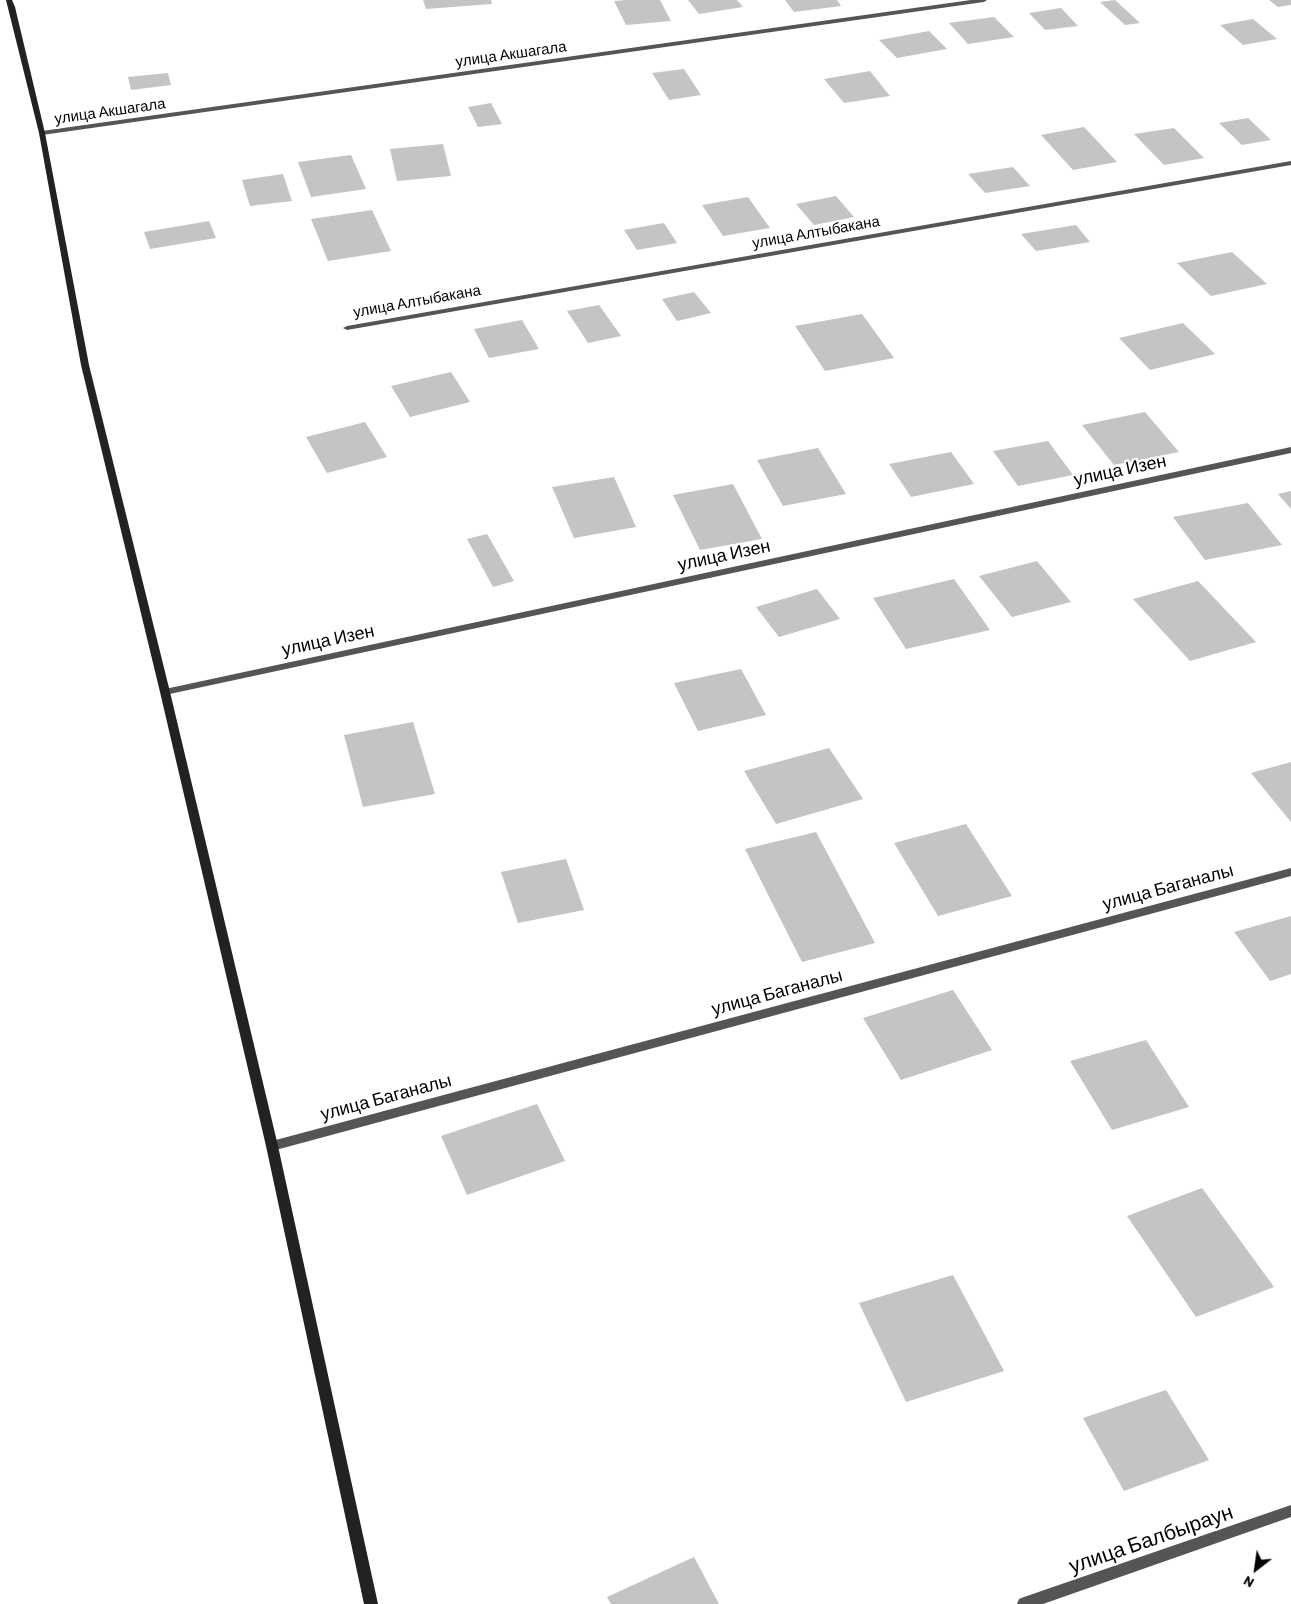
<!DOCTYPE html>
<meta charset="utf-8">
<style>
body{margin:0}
#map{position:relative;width:1291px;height:1604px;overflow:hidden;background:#fff;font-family:Barlow,sans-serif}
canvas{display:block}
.north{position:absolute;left:1231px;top:1544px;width:50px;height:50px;-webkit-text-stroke:4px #fff;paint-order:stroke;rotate:210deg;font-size:14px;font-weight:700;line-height:20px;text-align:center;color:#000}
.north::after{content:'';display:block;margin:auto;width:18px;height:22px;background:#000;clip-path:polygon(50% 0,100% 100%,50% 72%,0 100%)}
</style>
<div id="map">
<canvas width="1291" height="1604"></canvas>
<div class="north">N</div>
</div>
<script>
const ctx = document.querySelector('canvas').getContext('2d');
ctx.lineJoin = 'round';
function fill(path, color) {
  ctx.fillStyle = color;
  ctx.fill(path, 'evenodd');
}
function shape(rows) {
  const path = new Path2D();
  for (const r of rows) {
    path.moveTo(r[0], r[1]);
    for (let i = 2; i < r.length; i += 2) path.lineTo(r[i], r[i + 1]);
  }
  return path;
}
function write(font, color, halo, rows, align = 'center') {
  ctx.font = font + ' Barlow,sans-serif';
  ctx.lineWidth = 4.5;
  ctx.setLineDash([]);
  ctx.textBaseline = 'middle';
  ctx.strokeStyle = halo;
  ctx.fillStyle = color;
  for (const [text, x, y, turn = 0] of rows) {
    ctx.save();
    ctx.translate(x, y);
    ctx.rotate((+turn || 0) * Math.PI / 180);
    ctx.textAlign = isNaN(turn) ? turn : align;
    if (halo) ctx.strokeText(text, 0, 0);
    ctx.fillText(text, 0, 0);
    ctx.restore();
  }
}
const building = shape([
 [423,0,491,0,492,4,426,9],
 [627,0,660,0,671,21,626,25,614,1],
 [688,0,737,0,743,7,699,14],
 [785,0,837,0,841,6,794,12],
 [1115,0,1140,23,1125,25,1100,2],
 [1269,0,1291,0,1291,5,1278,7],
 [1061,8,1078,26,1045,30,1029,13],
 [994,17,1014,37,968,44,949,23],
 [1253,19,1277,39,1243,45,1220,25],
 [929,31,947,49,897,58,879,40],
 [684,69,701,95,669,100,652,73],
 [870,71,890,96,844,103,824,79],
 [168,73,171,85,131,90,128,77],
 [491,103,502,124,478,127,468,107],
 [1248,118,1271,140,1242,145,1219,123],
 [1084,127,1117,162,1073,170,1041,135],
 [1174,128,1204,158,1164,165,1134,134],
 [443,144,451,176,397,181,390,149],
 [351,155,366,189,311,197,298,162],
 [1013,167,1030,186,985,193,968,174],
 [283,174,292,201,250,206,242,180],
 [836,196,854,217,814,225,796,204],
 [748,197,770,228,723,236,702,205],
 [372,210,391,251,328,261,311,219],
 [209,221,216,238,150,249,144,232],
 [664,223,677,243,637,250,624,230],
 [1076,225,1090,242,1036,251,1021,234],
 [1232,252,1267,284,1211,296,1177,263],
 [694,292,711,313,677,321,662,299],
 [599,305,621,336,588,343,567,311],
 [862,314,894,358,825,371,795,326],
 [522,320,539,349,489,358,474,329],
 [1183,323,1215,354,1150,370,1119,338],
 [451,372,470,402,410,417,391,386],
 [1145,412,1179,452,1114,465,1082,425],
 [365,422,387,457,327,473,306,437],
 [1048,441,1073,475,1018,486,993,451],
 [818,448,846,494,783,506,757,460],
 [951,452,974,484,911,497,889,464],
 [614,477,636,527,574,538,552,487],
 [733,484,762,539,700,550,673,495],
 [1291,491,1291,509,1278,494],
 [1248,503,1282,545,1205,560,1173,517],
 [487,534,514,581,493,587,467,539],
 [1037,561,1071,602,1012,617,979,576],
 [954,579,990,630,906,649,873,598],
 [1198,581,1256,642,1190,661,1133,599],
 [817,589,840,619,779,637,756,607],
 [741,669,766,715,698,731,674,683],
 [413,722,435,794,363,807,344,735],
 [829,748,863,799,776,824,744,771],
 [1291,762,1291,822,1251,773],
 [966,824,1012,896,938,916,894,843],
 [816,832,875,943,802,962,745,849],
 [566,859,584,910,518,923,501,872],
 [1291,916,1291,974,1270,981,1234,932],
 [953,990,992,1050,901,1080,863,1018],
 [1146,1040,1189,1107,1112,1130,1070,1061],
 [537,1104,565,1161,467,1195,441,1136],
 [1202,1188,1274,1287,1196,1317,1127,1216],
 [953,1275,1004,1371,906,1402,859,1303],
 [1166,1390,1209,1460,1124,1491,1083,1418],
 [694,1557,719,1604,611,1604,607,1597]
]);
const street = shape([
 [971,0,987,0,984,2,42,135,39,133,42,131,971,0],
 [1291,161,1291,165,347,330,343,328,347,326,1291,161],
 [1291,447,1291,453,165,695,160,692,165,689,1291,447],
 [1291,868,1291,876,272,1151,268,1149,266,1146,268,1143,272,1141,1291,868],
 [1291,1505,1291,1517,1043,1604,1017,1604,1019,1599,1024,1597,1291,1505]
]);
const secondary = shape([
 [6,0,12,0,15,7,45,133,89,365,170,692,278,1146,378,1604,364,1604,266,1146,160,692,81,365,39,133,6,0]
]);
const farStreetnames = [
 ["улица Акшагала",511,54,-8],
 ["улица Акшагала",110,111,-8],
 ["улица Алтыбакана",816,232,-10],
 ["улица Алтыбакана",417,301,-10]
];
const streetNames = [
 ["улица Изен",1120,470,-12],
 ["улица Изен",724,555,-12],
 ["улица Изен",328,640,-12],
 ["улица Баганалы",1168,887,-15],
 ["улица Баганалы",777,992,-15],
 ["улица Баганалы",386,1097,-15]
];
const nearStreetnames = [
 ["улица Балбыраун",1151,1539,-19]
];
fill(building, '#c4c4c4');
fill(street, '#555');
fill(secondary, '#222');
write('15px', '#000', '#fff', farStreetnames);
write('18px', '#000', '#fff', streetNames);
write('21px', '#000', '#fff', nearStreetnames);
</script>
